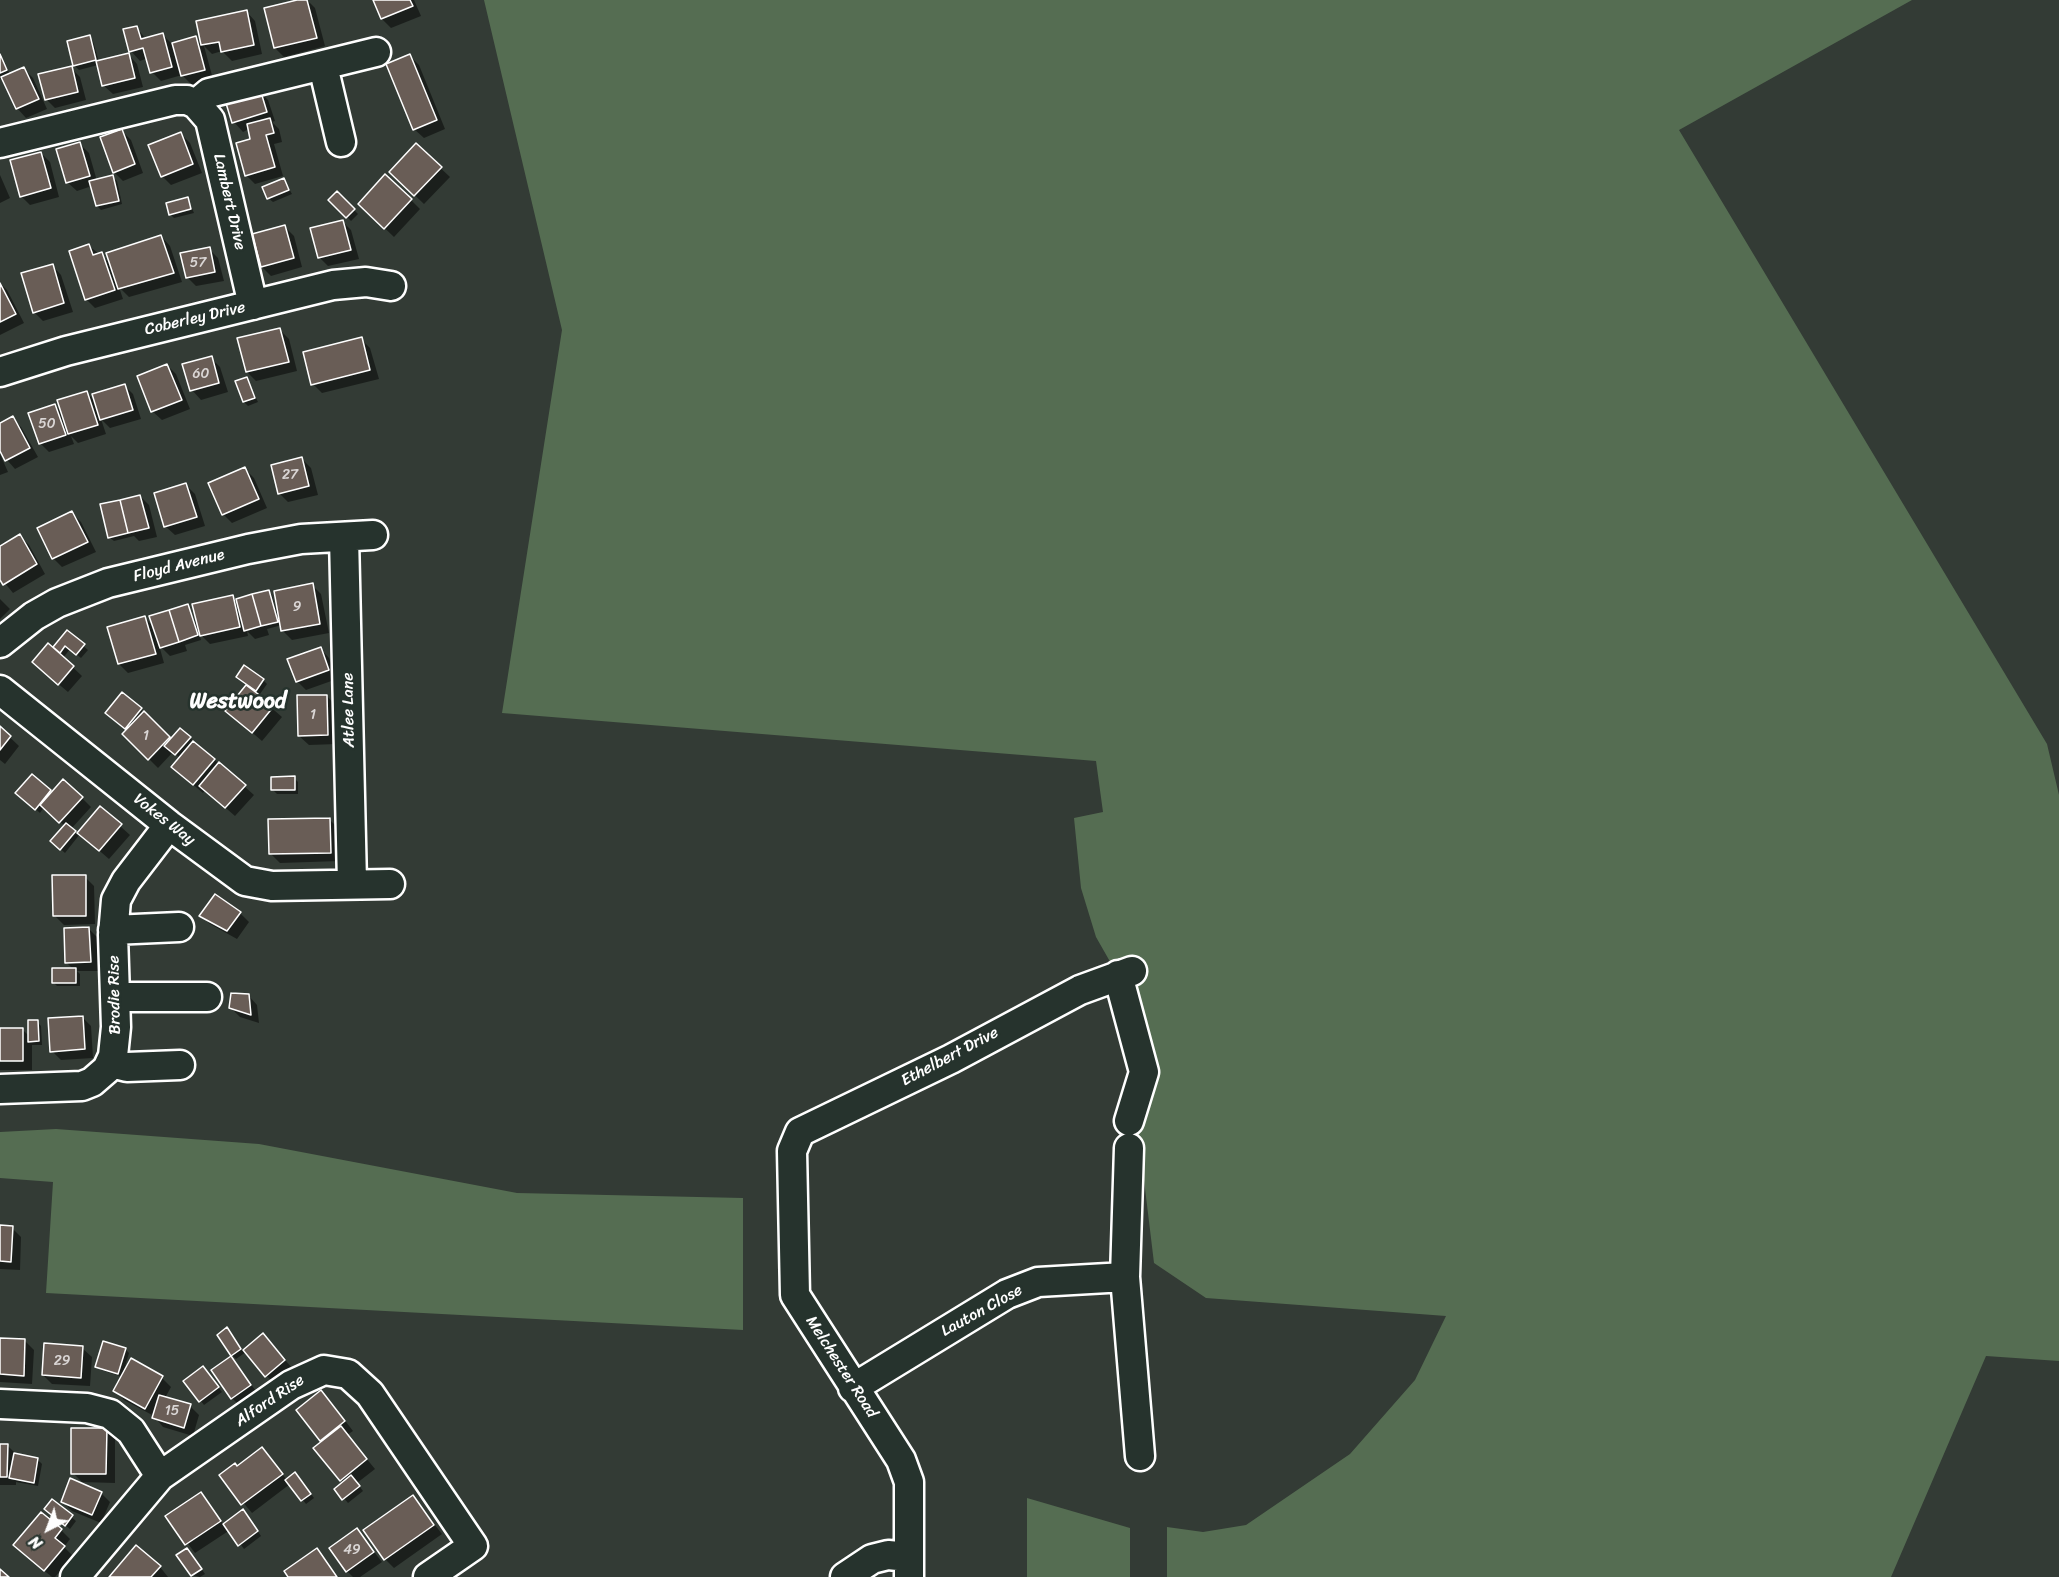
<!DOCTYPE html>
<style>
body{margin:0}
#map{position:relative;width:2059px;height:1577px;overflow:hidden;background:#333b35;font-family:Sriracha,sans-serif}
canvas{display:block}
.north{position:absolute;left:18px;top:1499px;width:60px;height:60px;-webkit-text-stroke:4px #26332d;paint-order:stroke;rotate:222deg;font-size:16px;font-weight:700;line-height:24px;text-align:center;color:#fff}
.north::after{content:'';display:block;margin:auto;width:21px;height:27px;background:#fff;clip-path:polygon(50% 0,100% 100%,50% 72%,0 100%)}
</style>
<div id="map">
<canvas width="2059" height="1577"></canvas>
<div class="north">N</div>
</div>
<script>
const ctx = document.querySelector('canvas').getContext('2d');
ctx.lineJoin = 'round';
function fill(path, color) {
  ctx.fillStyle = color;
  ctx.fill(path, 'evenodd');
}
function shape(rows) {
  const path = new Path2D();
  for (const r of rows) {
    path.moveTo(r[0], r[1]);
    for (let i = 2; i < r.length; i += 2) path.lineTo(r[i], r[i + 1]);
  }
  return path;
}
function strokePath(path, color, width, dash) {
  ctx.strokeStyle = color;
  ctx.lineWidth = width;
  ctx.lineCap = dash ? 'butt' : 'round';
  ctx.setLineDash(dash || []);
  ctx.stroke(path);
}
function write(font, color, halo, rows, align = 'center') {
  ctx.font = font + ' Sriracha,sans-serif';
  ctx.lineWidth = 5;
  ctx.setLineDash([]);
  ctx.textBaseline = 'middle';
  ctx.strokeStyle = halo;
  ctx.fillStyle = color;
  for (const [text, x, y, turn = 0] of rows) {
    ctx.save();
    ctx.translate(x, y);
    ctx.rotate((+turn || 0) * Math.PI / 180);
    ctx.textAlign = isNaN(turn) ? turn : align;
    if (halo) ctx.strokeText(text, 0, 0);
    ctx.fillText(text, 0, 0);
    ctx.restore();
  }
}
const green = shape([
 [484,0,1912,0,1679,130,2047,744,2059,795,2059,1361,1986,1356,1891,1577,1167,1577,1167,1527,1203,1532,1246,1525,1350,1454,1415,1380,1446,1316,1206,1298,1154,1263,1130,1064,1129,995,1096,937,1081,888,1074,818,1103,812,1096,761,502,713,562,330],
 [56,1129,259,1144,517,1193,743,1198,743,1330,46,1293,53,1182,0,1178,0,1132],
 [1027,1498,1130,1528,1130,1577,1027,1577]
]);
const shadow = shape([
 [303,0,307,0,315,8,325,46,284,57,275,48],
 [374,0,414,0,421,16,391,28,382,19],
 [246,11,255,21,262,54,232,61,222,51,212,54,204,46,213,79,192,85,182,75,161,81,152,72,148,58,140,61,131,51,136,27,146,39,163,35,172,44,195,38,203,46,198,22],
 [89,37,93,41,99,62,128,54,137,64,143,87,113,94,103,85,98,65,79,70,75,66,68,42],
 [0,52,10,75,24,69,33,78,47,109,26,118,17,108,3,78,0,79],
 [409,55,419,65,445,129,424,138,414,129],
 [71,68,80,77,86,100,55,108,46,99],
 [259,91,268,100,275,121,272,122,279,129,282,142,274,144,283,176,255,184,246,175,252,140,249,129,243,132,234,122],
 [122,131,131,140,143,173,123,181,114,172],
 [181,134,190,143,202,173,171,185,162,176],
 [80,144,89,153,97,181,112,177,117,181,122,204,101,210,97,206,92,186,77,191,67,182],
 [416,145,450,177,424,204,400,181],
 [41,153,50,162,59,197,30,205,21,196],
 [0,175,10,198,0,203],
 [284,180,292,194,273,202,268,198],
 [337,193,358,214,351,221,330,200],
 [188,199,194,213,174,218,170,214],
 [411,200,420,209,394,237,369,213],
 [342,221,351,230,359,259,328,266,319,257],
 [285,227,294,236,302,267,271,276,262,267],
 [161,236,170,246,182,282,129,297,119,287,123,299,95,308,86,299,89,246,112,264],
 [209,249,218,258,224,281,196,286,187,277],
 [52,265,61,275,73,312,43,321,34,312],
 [0,283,7,290,24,323,0,335],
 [280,330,289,339,297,371,256,381,247,372],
 [361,339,370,348,379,379,322,393,313,384],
 [211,358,220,367,228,392,201,400,192,390],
 [167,365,176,374,190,409,162,420,152,411],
 [246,378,258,402,248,406,244,402],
 [124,385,133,394,141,419,110,428,101,419,106,434,78,443,71,436,74,444,49,452,40,443,55,405,62,413,87,393,96,402],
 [12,418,21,427,38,457,15,469,0,452,0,425],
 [0,454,8,472,0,475],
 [302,459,311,468,318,495,288,502,279,493],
 [245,469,254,478,267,508,232,523,223,514],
 [186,485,195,494,205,526,175,535,165,526],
 [140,496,149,505,157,537,139,541,134,536,114,541,109,537],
 [72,513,81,522,96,552,62,567,53,558],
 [20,536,29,545,45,574,13,593,0,577,0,548],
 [312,585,321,594,329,633,292,640,283,631,282,625,267,629,269,635,255,639,247,631,248,636,210,644,199,633,201,640,185,645,187,651,170,656,159,645,164,663,128,673,119,664,145,618,155,628,187,606,195,621,232,597,236,600,268,591,272,595,276,610],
 [0,599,10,609,0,619],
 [67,632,88,650,81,658,70,649,63,658,82,676,68,692,43,671,62,653,55,647],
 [320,648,329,658,337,679,306,690,297,681],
 [238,677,263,680,267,684,260,694,253,689,252,691,282,717,262,741,227,711,248,685],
 [327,696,336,706,337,744,309,745,299,736],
 [141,710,171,741,190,738,254,795,235,816,205,790,203,793,183,776,180,758,173,752,158,768,124,734,128,730,111,717],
 [0,728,19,746,5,764,0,760],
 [32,776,52,793,82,798,91,807,71,829,78,835,100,808,130,835,109,859,80,834,65,853,56,845,65,826,44,807,40,813,22,797],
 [294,778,298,782,298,794,277,794,273,790],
 [329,819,339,829,340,861,280,863,270,853],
 [85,877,94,886,95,924,64,925,54,915],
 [240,913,249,922,237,939,210,924,201,915],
 [89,929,98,938,99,971,77,971,80,974,80,986,57,986,53,982,74,970,66,962],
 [248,995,257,1005,259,1023,240,1017,231,1008],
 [82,1017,91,1026,93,1058,61,1060,52,1051],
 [37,1022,41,1026,42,1045,32,1045,32,1070,0,1070,0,1029,22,1029,29,1036],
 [0,1227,12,1228,21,1237,20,1270,0,1269],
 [231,1333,243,1351,263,1335,293,1369,275,1385,246,1352,236,1359,232,1355],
 [0,1340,25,1341,34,1350,32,1384,0,1382],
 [82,1348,92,1357,90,1386,52,1384,43,1375],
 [125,1349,129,1353,123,1373,132,1360,162,1378,171,1387,165,1398,190,1406,199,1415,193,1436,163,1427,154,1416,124,1400,115,1390,123,1377,101,1370,97,1366],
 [231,1358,259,1395,241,1407,232,1398],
 [203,1368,222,1392,204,1405,185,1381],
 [330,1401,353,1431,347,1435,375,1469,357,1483,363,1491,348,1503,336,1489,343,1483,321,1440],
 [106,1429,115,1439,115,1483,82,1482,73,1473],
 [0,1446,8,1446,17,1455,38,1460,42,1464,38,1486,16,1482,16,1485,0,1485],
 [262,1449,287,1480,299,1478,314,1498,306,1504,290,1484,252,1513,221,1476,237,1468],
 [101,1493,110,1502,101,1523,72,1511,63,1502],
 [201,1494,224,1525,247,1515,261,1536,244,1549,230,1530,195,1553,167,1516],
 [413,1497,442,1534,394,1568,385,1559],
 [53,1501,76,1521,70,1529,50,1513],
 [61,1530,70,1539,64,1547,73,1556,55,1577,52,1577,24,1554],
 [357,1530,382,1562,360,1577,353,1577,347,1571],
 [317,1550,338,1577,290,1577],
 [191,1554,205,1574,200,1577,192,1575,179,1555],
 [160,1567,168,1577,111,1577]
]);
const building = shape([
 [297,0,307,0,317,38,274,48,264,8,297,0],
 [373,0,410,0,413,6,381,19,373,0],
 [247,10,254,45,221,52,219,42,201,45,196,21,247,10],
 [137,26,141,39,163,33,172,67,150,73,143,48,129,52,123,29,137,26],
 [90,35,96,60,73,66,67,41,90,35],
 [196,36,205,70,181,76,172,43,196,36],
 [129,53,135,78,102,86,96,61,129,53],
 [0,54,7,70,0,73,0,54],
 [410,54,437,120,413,130,386,64,410,54],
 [72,66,78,92,45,100,38,74,72,66],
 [24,67,39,99,16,109,1,77,24,67],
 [260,89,267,112,232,123,225,100,260,89],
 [270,118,274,133,266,135,275,167,245,176,236,143,250,139,247,124,270,118],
 [122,129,135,164,113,173,100,137,122,129],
 [181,132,193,164,161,177,148,145,181,132],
 [80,142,90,176,66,183,56,149,80,142],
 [416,143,442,167,414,196,389,172,416,143],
 [41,152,51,188,20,197,10,160,41,152],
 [385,174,412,199,384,229,358,204,385,174],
 [113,175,119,201,96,206,89,181,113,175],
 [284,178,289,190,267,199,262,187,284,178],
 [337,191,355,209,346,218,328,200,337,191],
 [188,197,191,209,169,215,166,203,188,197],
 [343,220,351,250,318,258,310,228,343,220],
 [285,225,294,258,261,267,252,234,285,225],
 [161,235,174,273,118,289,106,253,161,235],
 [89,244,93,255,102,252,115,290,85,300,69,251,89,244],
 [210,247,215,272,186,278,180,253,210,247],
 [53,264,64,303,33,313,21,273,53,264],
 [0,283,16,314,0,322,0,283],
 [280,328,289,362,246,372,237,338,280,328],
 [362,337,370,370,311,385,303,352,362,337],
 [212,356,219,383,190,391,182,364,212,356],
 [167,364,182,400,151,412,137,376,167,364],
 [247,377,255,398,243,402,235,381,247,377],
 [125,384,133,410,100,420,92,394,125,384],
 [87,391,98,425,68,434,57,400,87,391],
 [55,404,66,435,39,444,28,413,55,404],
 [13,416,30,448,5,461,0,451,0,423,13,416],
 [302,457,309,486,278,494,271,465,302,457],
 [245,467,259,499,222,515,208,483,245,467],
 [186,483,197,517,164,527,154,493,186,483],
 [140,495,149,528,128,533,120,500,140,495],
 [120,500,128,533,108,538,100,504,120,500],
 [72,511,88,542,52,559,37,528,72,511],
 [20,534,37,564,3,585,0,580,0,546,20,534],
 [313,583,320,624,281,631,274,591,313,583],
 [269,590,278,622,261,626,252,594,269,590],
 [252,594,261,626,244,631,236,599,252,594],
 [233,595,240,627,200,636,192,604,233,595],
 [188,604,198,635,179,642,169,610,188,604],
 [169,610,179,642,160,648,149,616,169,610],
 [145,616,156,654,118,664,107,627,145,616],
 [67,630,85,644,76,655,65,646,60,653,53,647,67,630],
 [48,643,74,666,58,685,32,662,48,643],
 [321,647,329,670,296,682,287,659,321,647],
 [244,665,264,679,256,691,236,677,244,665],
 [246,685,274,706,252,733,225,711,246,685],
 [122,692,142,708,125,729,105,713,122,692],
 [297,695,327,695,328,735,298,736,297,695],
 [144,711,170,737,148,760,122,734,144,711],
 [0,726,11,736,0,750,0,726],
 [180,728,191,737,175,755,164,746,180,728],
 [193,741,215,759,193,785,171,767,193,741],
 [219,762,246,785,225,808,199,786,219,762],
 [32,774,51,790,35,810,15,793,32,774],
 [295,776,295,790,271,790,271,777,295,776],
 [63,779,83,797,59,823,40,805,63,779],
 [100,806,122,824,99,851,77,833,100,806],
 [330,818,331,853,269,854,268,819,330,818],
 [66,823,76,831,60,850,50,841,66,823],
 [52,875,86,875,86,916,53,916,52,875],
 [215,894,241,912,227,931,199,916,215,894],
 [89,927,91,962,65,963,64,928,89,927],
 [52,968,76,968,76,983,52,983,52,968],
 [231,993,249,994,251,1015,229,1008,231,993],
 [83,1016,85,1049,50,1052,48,1018,83,1016],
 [28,1020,38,1020,39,1041,28,1042,28,1020],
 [0,1028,23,1028,23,1061,0,1061,0,1028],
 [0,1225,13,1226,11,1262,0,1261,0,1225],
 [227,1327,241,1349,231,1356,217,1335,227,1327],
 [263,1333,285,1360,265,1377,243,1350,263,1333],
 [0,1338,25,1339,24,1376,0,1374,0,1338],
 [103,1341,126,1348,118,1374,95,1367,103,1341],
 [44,1343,83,1346,81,1378,42,1375,44,1343],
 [231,1356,251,1385,231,1399,211,1370,231,1356],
 [131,1358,163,1376,145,1409,113,1391,131,1358],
 [203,1366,219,1387,199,1402,183,1381,203,1366],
 [321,1390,345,1421,320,1441,296,1410,321,1390],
 [159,1395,191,1404,184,1428,152,1418,159,1395],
 [341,1426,367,1459,340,1481,313,1448,341,1426],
 [71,1428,107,1428,106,1474,71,1474,71,1428],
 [0,1444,8,1444,7,1477,0,1477,0,1444],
 [262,1447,283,1474,241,1505,219,1475,235,1463,237,1466,262,1447],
 [14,1453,38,1458,34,1483,9,1478,14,1453],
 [295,1472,311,1494,301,1501,285,1480,295,1472],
 [351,1475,360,1486,342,1500,334,1489,351,1475],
 [70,1478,102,1492,92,1515,61,1502,70,1478],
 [201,1492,221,1521,185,1545,165,1516,201,1492],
 [413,1495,434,1525,384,1560,363,1530,413,1495],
 [52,1499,73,1515,65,1526,44,1509,52,1499],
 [243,1509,258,1531,238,1546,223,1524,243,1509],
 [41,1512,62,1529,55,1538,65,1546,44,1571,13,1545,41,1512],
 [357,1528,374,1552,346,1572,329,1548,357,1528],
 [136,1545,161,1566,151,1577,109,1577,136,1545],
 [187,1548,202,1569,191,1576,176,1555,187,1548],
 [317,1548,337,1577,288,1577,284,1571,317,1548],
 [0,1569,9,1577,0,1577,0,1569]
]);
const minor = shape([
 [323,66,341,142],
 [196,104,209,93,376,52],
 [0,143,175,100,187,100,196,104,210,120,253,305],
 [0,372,66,351,333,285,366,282,391,286],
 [344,537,352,883],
 [0,643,34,616,57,603,108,583,248,549,301,539,373,535],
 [0,690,169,825,245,881,272,886,390,884],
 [113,930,179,927],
 [1118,975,1144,1072,1129,1121],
 [115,997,207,997],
 [111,1063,127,1067,180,1065],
 [0,1089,82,1086,92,1082,107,1069,113,1056,116,1027,113,935,116,900,126,881,169,825],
 [1129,1148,1125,1277,1140,1456],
 [853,1388,1007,1294,1038,1282,1125,1277],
 [0,1404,87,1408,110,1414,131,1431,160,1476],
 [75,1577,160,1476,291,1385,324,1370,348,1374,370,1394,473,1546,428,1577],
 [845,1577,872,1559,888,1555,909,1557],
 [909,1577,909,1482,901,1460,795,1295,792,1151,800,1132,951,1059,1080,990,1132,971]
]);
const numberNames = [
 ["57",198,263],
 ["60",201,374],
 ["50",47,424],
 ["27",290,475],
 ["9",297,607],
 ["1",313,715],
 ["1",146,736],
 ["29",62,1361],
 ["15",172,1411],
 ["49",352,1550]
];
const streetNames = [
 ["Lambert Drive",229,202,77],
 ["Coberley Drive",195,319,-13],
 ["Floyd Avenue",179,566,-14],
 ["Atlee Lane",349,710,-91],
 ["Vokes Way",164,820,38],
 ["Brodie Rise",115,995,-91],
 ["Ethelbert Drive",950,1057,-28],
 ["Lauton Close",982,1311,-29],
 ["Melchester Road",841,1367,57],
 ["Alford Rise",270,1401,-34]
];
const districtNames = [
 ["Westwood",238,702]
];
fill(green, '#556d52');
fill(shadow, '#0007');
fill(building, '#695d56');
strokePath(building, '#fff', 1.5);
strokePath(minor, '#fff', 33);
strokePath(minor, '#26332d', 28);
write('14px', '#dad6d5', null, numberNames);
write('16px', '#fff', '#26332d', streetNames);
write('bold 22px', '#fff', '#26332d', districtNames);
</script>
